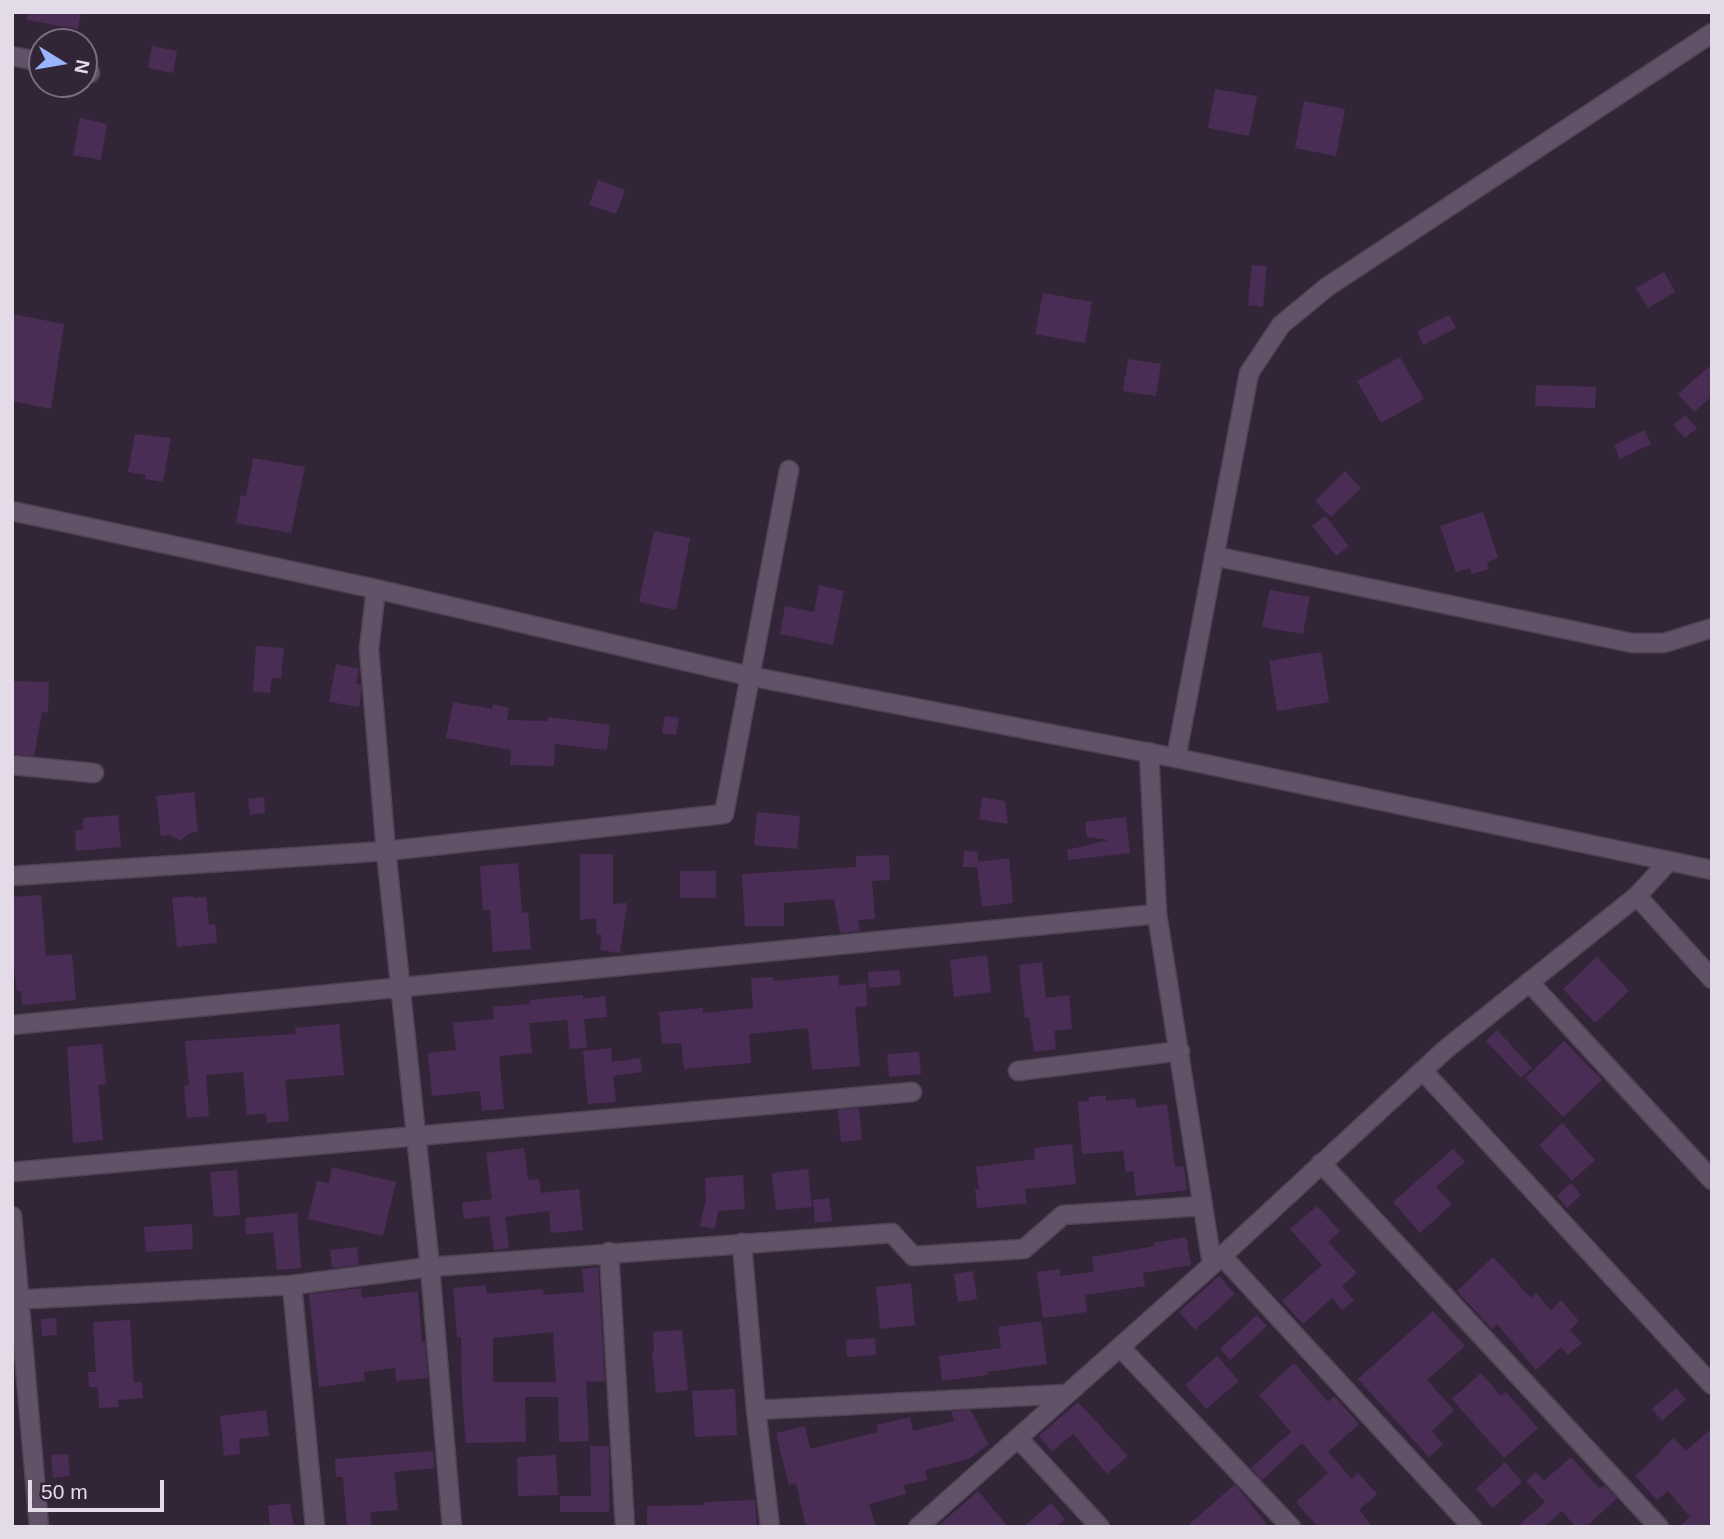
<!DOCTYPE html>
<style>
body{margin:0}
#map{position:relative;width:1724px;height:1539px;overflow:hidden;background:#332538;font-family:Helvetica,sans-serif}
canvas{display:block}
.frame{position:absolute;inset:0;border:14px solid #e4dbe8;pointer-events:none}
.north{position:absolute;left:28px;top:28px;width:70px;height:70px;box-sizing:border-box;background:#332538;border:2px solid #7a6e7e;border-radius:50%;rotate:101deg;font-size:19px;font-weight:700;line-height:28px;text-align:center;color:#e4dbe8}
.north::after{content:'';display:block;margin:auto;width:24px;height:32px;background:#99b5fd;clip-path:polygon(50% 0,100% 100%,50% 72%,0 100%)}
.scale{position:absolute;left:28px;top:1480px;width:136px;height:32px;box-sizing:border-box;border:4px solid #e4dbe8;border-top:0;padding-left:9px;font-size:21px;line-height:24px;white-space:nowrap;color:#e4dbe8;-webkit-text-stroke:5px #332538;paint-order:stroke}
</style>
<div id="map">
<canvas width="1724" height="1539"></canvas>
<div class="frame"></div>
<div class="north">N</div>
<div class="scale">50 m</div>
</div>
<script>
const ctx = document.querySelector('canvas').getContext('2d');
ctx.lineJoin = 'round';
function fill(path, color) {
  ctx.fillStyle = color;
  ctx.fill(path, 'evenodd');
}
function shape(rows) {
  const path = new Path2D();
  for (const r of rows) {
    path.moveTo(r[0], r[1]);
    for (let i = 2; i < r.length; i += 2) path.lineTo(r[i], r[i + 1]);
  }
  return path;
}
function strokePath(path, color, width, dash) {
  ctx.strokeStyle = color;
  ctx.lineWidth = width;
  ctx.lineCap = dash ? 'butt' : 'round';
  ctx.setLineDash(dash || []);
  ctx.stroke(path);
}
const building = shape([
 [28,12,81,12,78,29,27,20],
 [152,46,177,51,173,73,148,68],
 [1215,89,1257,96,1249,136,1208,128],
 [1304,101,1345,109,1336,156,1295,148],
 [80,118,107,124,101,160,73,155],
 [598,180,625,190,616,214,589,205],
 [1252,265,1267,266,1263,307,1248,305],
 [1664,272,1675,292,1648,308,1636,288],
 [1043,293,1092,302,1085,343,1035,334],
 [12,314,64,324,51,409,12,401],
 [1449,315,1456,328,1423,345,1417,331],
 [1400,357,1424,399,1381,423,1357,381],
 [1128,359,1161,364,1156,396,1123,391],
 [1712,364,1712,396,1694,412,1678,394],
 [1536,385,1596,387,1595,408,1535,406],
 [1685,415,1697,428,1685,438,1673,425],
 [1644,430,1651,444,1620,459,1614,445],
 [135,434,171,438,163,482,145,479,146,475,128,472],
 [253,458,305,467,291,533,236,523,241,495,246,496],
 [1345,471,1361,488,1331,517,1315,501],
 [1483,512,1498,558,1487,562,1489,569,1472,574,1470,568,1456,572,1440,526],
 [1325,516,1349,546,1336,556,1312,526],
 [654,531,690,538,676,610,639,602],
 [819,585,844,591,833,645,780,634,785,606,814,612],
 [1270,590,1310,597,1303,634,1262,627],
 [256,646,284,648,281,679,272,678,270,693,253,691],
 [1321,652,1329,702,1277,711,1269,661],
 [336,664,359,669,356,684,361,685,361,693,359,707,329,702],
 [12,681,49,682,48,713,42,712,34,756,12,754],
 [453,702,492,709,493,704,509,708,507,720,548,721,549,717,610,725,607,750,555,744,554,766,510,765,511,750,446,738],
 [665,716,679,718,676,735,662,733],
 [194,792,198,832,190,833,180,841,170,835,161,836,156,796],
 [264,797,265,813,250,815,248,799],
 [982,797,1005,801,1008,824,979,819],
 [757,812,800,816,797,849,754,845],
 [118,815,121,847,76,851,75,830,83,830,83,818],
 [1126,817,1130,853,1068,860,1067,850,1109,840,1087,837,1085,822],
 [964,851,978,852,978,862,1009,858,1013,903,982,907,977,867,963,867],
 [580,854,613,854,613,904,627,903,620,953,600,950,602,935,597,935,596,918,580,920],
 [889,855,890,880,872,881,875,919,858,920,860,931,840,933,834,899,784,903,784,926,745,926,742,874,856,867,856,856],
 [518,863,522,913,528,912,531,949,493,952,490,910,483,910,480,866],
 [680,871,716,871,716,898,680,898],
 [41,895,46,956,72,954,76,1000,22,1005,21,991,17,991,12,954,12,897],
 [193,896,194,898,206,897,209,925,215,924,217,943,177,947,172,898],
 [987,955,991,992,954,997,950,960],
 [1597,957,1629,991,1595,1023,1563,989],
 [1042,962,1046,998,1069,995,1072,1029,1054,1031,1056,1049,1034,1052,1029,1017,1025,1018,1019,965],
 [899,970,901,985,869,988,868,972],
 [838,975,839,986,866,983,867,1006,855,1007,860,1066,812,1070,808,1028,749,1034,751,1063,684,1069,681,1043,662,1044,659,1012,703,1008,703,1013,753,1008,751,978,773,977,774,981],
 [583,995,583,999,605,996,607,1017,584,1019,587,1048,570,1049,567,1020,529,1023,532,1053,499,1056,504,1109,482,1111,480,1091,432,1096,428,1053,456,1050,453,1023,494,1019,493,1007,530,1004,530,1000],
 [339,1024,344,1075,285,1080,289,1121,267,1123,266,1113,247,1115,243,1072,206,1075,209,1116,187,1118,184,1086,189,1085,185,1041,296,1034,295,1028],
 [1497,1030,1532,1068,1521,1078,1486,1041],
 [1564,1041,1602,1080,1563,1117,1525,1078],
 [102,1044,106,1084,98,1085,103,1140,73,1143,67,1047],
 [611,1048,612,1062,640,1058,642,1072,613,1076,616,1102,588,1104,583,1051],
 [919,1052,921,1074,889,1077,887,1054],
 [1106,1095,1106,1101,1135,1098,1137,1108,1167,1104,1175,1167,1184,1166,1187,1190,1136,1196,1133,1171,1126,1172,1123,1151,1082,1154,1078,1102,1089,1101,1089,1097],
 [859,1108,862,1140,841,1142,838,1110],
 [1562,1123,1595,1160,1572,1181,1539,1145],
 [1072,1144,1076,1184,1025,1189,1027,1203,977,1208,975,1189,979,1189,976,1167,1035,1159,1034,1148],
 [524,1148,528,1180,539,1179,541,1193,579,1189,583,1230,551,1233,549,1211,505,1217,509,1248,494,1250,489,1216,464,1219,462,1203,492,1199,486,1153],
 [1453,1149,1465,1162,1436,1187,1452,1204,1420,1233,1393,1202],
 [332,1167,396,1182,383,1236,308,1219,317,1181,329,1183],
 [808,1169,812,1207,776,1210,772,1173],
 [237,1170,240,1215,214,1217,210,1172],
 [743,1175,745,1209,718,1211,715,1229,700,1226,706,1199,705,1178],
 [1571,1183,1581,1195,1567,1208,1557,1196],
 [829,1198,832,1221,815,1223,813,1200],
 [1317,1206,1340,1231,1328,1242,1357,1273,1342,1286,1354,1300,1342,1310,1332,1298,1303,1324,1282,1301,1322,1265,1290,1229],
 [297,1213,301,1268,277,1270,273,1232,246,1235,245,1218],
 [192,1224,193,1249,146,1252,144,1227],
 [1186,1237,1191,1265,1143,1273,1145,1286,1085,1295,1087,1312,1043,1318,1037,1272,1060,1269,1060,1276,1094,1272,1092,1257,1155,1246,1154,1243],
 [357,1247,359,1265,332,1268,330,1250],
 [1493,1257,1531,1298,1536,1293,1551,1310,1561,1300,1579,1321,1570,1330,1582,1343,1568,1355,1561,1347,1536,1370,1497,1324,1492,1329,1457,1291],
 [598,1267,605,1381,586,1382,589,1441,559,1442,558,1397,525,1397,526,1442,466,1443,462,1395,461,1337,457,1337,453,1288,486,1285,487,1294,543,1289,544,1295,584,1292,582,1269],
 [553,1332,556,1382,493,1382,493,1338],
 [973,1271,977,1299,958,1302,954,1274],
 [1219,1276,1235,1294,1195,1330,1179,1312],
 [911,1283,915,1325,880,1329,876,1287],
 [361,1288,362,1298,418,1291,422,1342,425,1341,428,1378,396,1381,395,1368,364,1372,365,1381,319,1387,309,1294],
 [1433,1311,1465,1346,1427,1380,1454,1410,1432,1431,1443,1444,1429,1457,1358,1379],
 [1257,1315,1267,1326,1230,1360,1220,1349],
 [56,1318,57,1335,42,1336,41,1319],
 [130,1320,134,1383,142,1382,143,1398,118,1400,119,1407,99,1408,98,1387,89,1387,88,1372,96,1372,93,1322],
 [1041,1321,1047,1364,987,1372,988,1375,942,1381,939,1356,1001,1348,998,1327],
 [682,1330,688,1390,656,1393,652,1352,654,1352,653,1332],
 [875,1338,876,1355,847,1357,846,1340],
 [1217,1356,1239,1381,1206,1409,1185,1385],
 [1294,1363,1328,1402,1334,1396,1359,1424,1328,1452,1352,1479,1358,1473,1377,1494,1359,1510,1373,1527,1318,1527,1296,1502,1328,1473,1302,1443,1262,1480,1251,1468,1291,1432,1259,1395],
 [1481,1373,1501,1396,1506,1392,1538,1428,1504,1458,1452,1399],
 [1676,1388,1686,1399,1662,1421,1652,1409],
 [735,1389,737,1435,695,1437,692,1391],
 [1078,1402,1128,1456,1107,1474,1073,1434,1052,1451,1039,1436],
 [266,1410,269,1436,239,1439,240,1454,224,1456,220,1416],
 [970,1410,989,1444,969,1459,925,1470,927,1480,904,1485,906,1494,869,1504,876,1527,806,1527,796,1483,789,1485,776,1433,805,1426,810,1449,878,1432,877,1425,910,1417,913,1431,954,1421,951,1411],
 [1712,1428,1712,1527,1679,1527,1690,1517,1668,1491,1657,1500,1635,1476,1661,1452,1660,1450,1674,1438,1686,1451],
 [590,1446,609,1446,609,1512,560,1512,560,1496,591,1496],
 [433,1451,435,1468,394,1472,398,1510,370,1512,372,1527,347,1527,343,1477,336,1477,335,1459],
 [68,1454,70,1476,53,1478,51,1455],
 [556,1455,558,1495,518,1496,517,1457],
 [1571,1457,1600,1489,1604,1485,1617,1498,1586,1527,1576,1527,1562,1511,1544,1527,1517,1527,1545,1502,1526,1481,1536,1472,1544,1481],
 [1505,1462,1522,1482,1493,1508,1476,1489],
 [1235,1484,1269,1527,1186,1527,1216,1501],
 [978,1491,1008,1527,937,1527],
 [755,1500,757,1527,647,1527,647,1506,704,1505,704,1502],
 [290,1503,294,1527,270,1527,268,1506],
 [1051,1503,1065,1519,1056,1527,1023,1527]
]);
const street = shape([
 [12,56,42,62],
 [84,71,90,73],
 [1214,556,1632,643,1664,643,1712,628],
 [376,589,369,649,386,851,430,1267,452,1527],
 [1149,752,1157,914,1212,1264],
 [1176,758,1249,373,1281,325,1327,287,1712,33],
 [12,765,94,773],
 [12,876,386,851,724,814,789,470],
 [1637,896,1712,979],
 [1529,982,1712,1180],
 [12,1025,1157,914],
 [1018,1071,1180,1051],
 [1423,1071,1712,1385],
 [1321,1163,1659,1527],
 [12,1172,912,1092],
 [12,1216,39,1527],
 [742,1243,756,1410,770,1527],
 [609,1252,625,1527],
 [1222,1256,1472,1527],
 [292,1285,315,1527],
 [12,1300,292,1285,430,1267,892,1233,913,1256,1024,1249,1063,1215,1203,1206],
 [1120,1347,1291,1527],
 [756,1410,1067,1394],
 [1018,1438,1100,1527],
 [918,1527,1222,1256,1446,1049,1637,896,1669,861]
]);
const secondary = shape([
 [12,511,376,589,749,676,1176,758,1712,870]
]);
fill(building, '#4a2d55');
strokePath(street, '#4f4353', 21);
strokePath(secondary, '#4f4353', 21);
strokePath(street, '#615267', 18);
strokePath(secondary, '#615267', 18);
</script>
